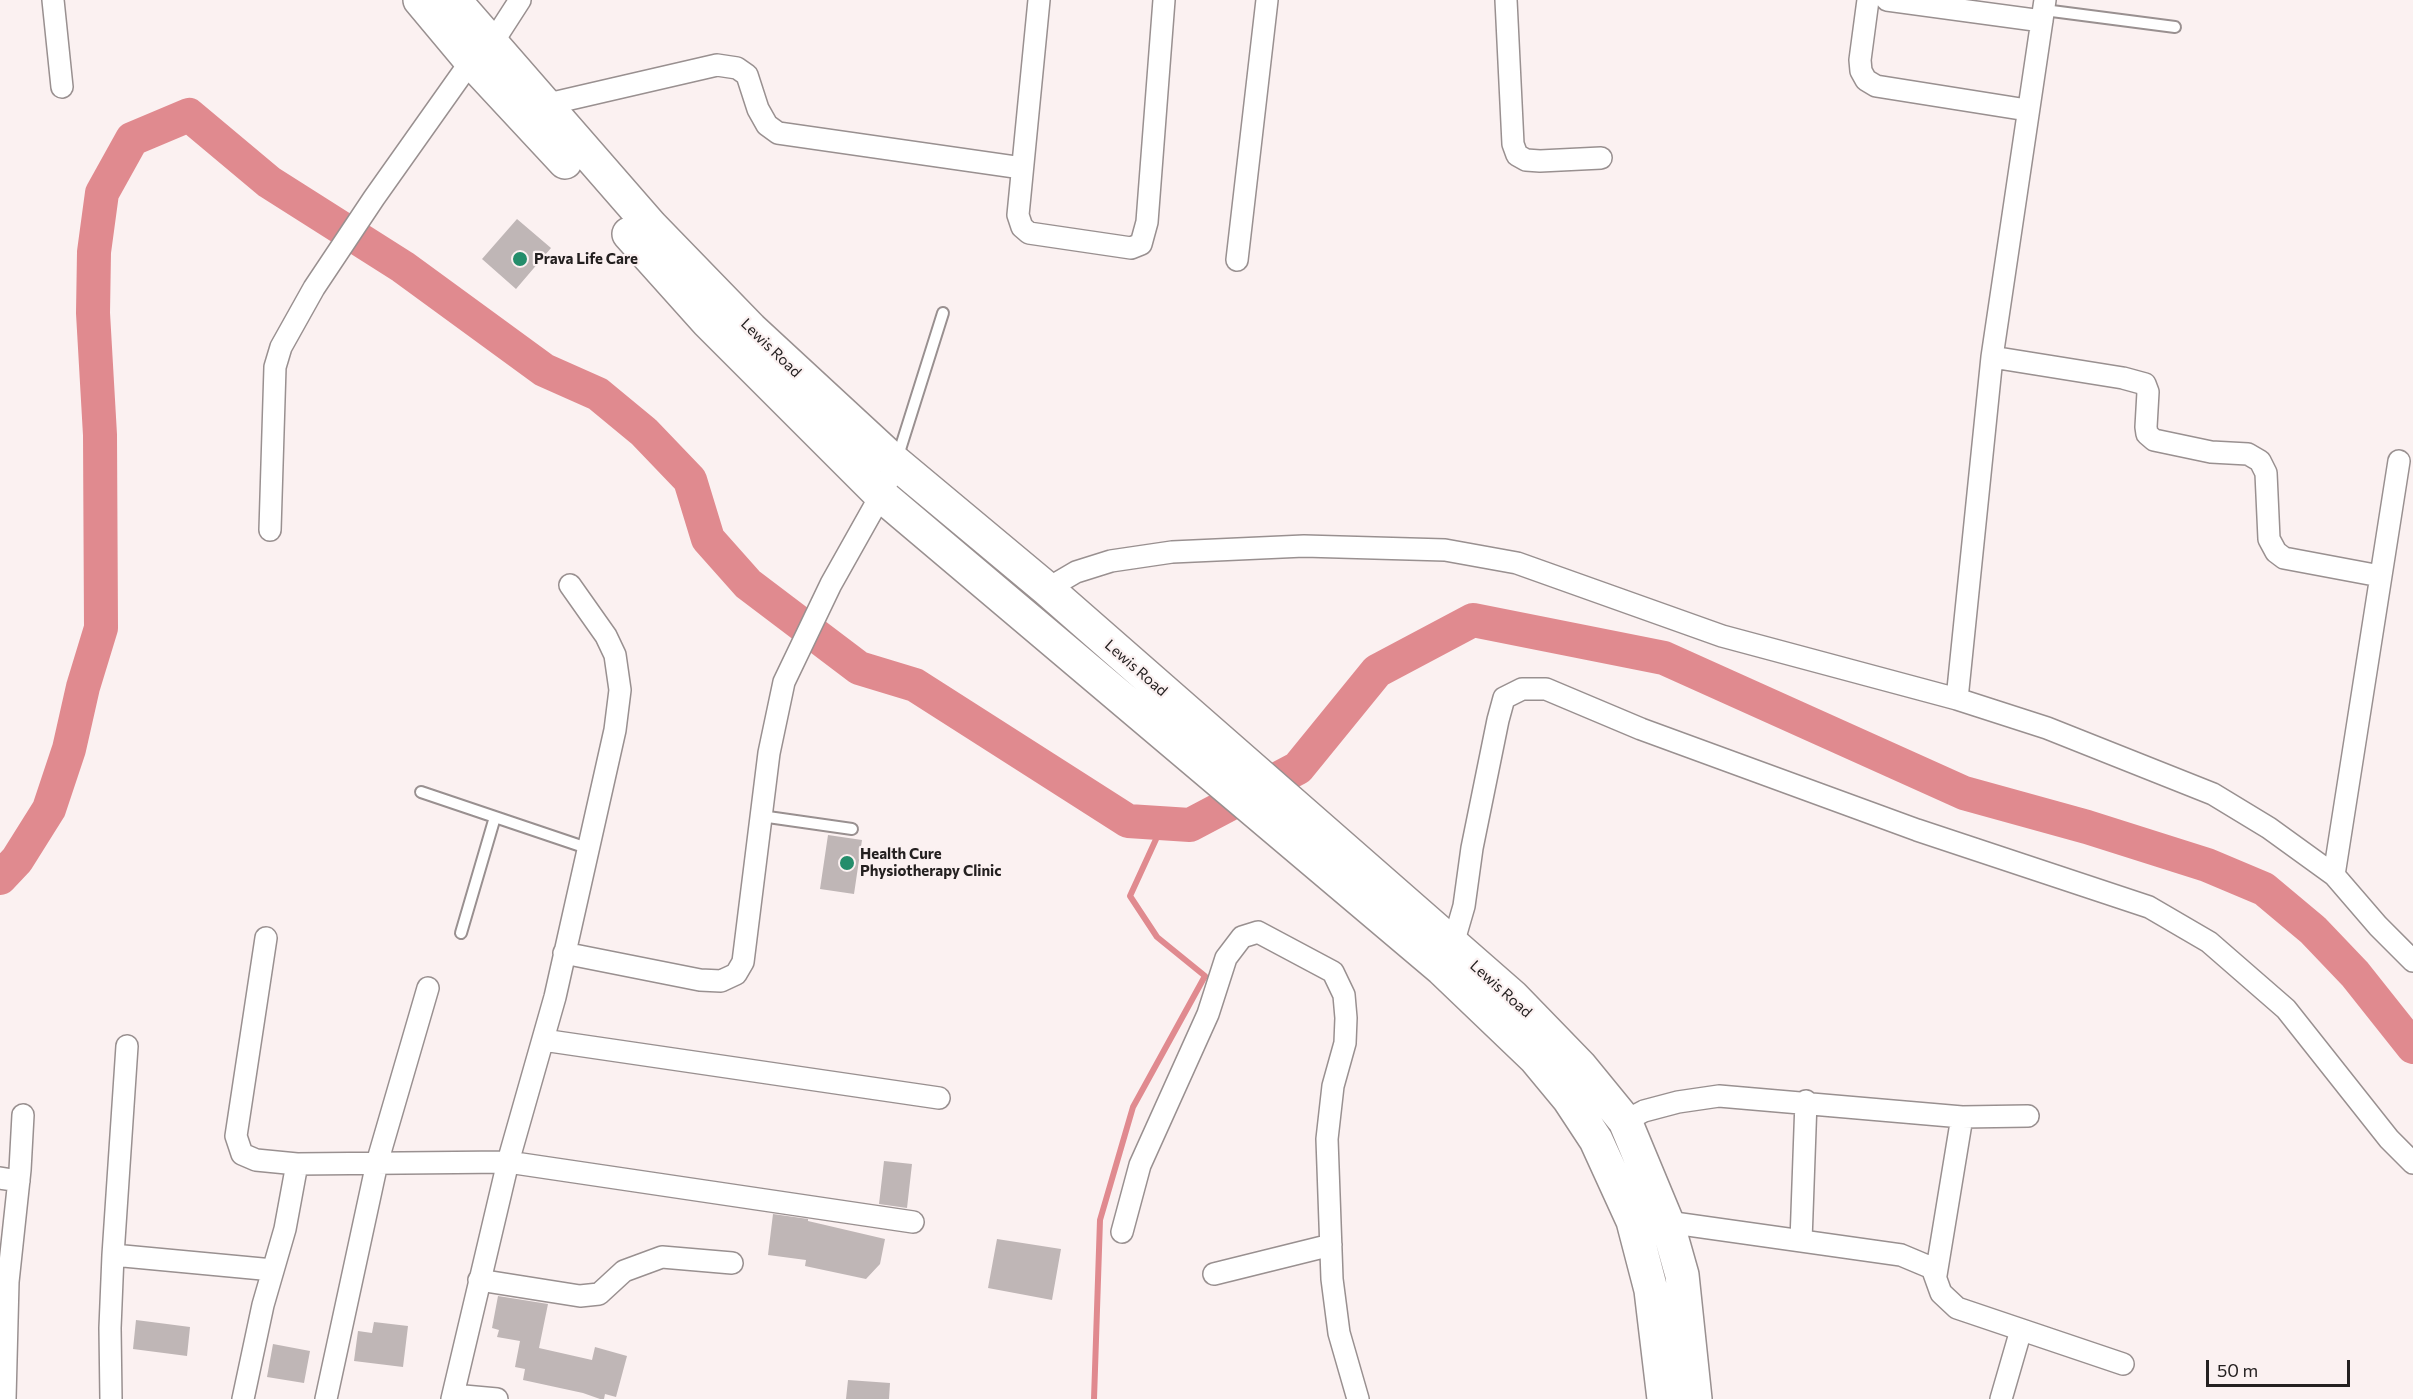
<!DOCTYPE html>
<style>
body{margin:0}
#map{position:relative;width:2413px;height:1399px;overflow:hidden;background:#fbf1f1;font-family:Commissioner,sans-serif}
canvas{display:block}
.scale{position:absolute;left:2206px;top:1360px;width:144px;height:27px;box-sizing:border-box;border:3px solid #242020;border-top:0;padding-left:8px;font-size:18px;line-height:21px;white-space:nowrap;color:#242020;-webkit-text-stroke:4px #fbf1f1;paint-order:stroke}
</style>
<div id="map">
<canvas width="2413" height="1399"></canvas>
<div class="scale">50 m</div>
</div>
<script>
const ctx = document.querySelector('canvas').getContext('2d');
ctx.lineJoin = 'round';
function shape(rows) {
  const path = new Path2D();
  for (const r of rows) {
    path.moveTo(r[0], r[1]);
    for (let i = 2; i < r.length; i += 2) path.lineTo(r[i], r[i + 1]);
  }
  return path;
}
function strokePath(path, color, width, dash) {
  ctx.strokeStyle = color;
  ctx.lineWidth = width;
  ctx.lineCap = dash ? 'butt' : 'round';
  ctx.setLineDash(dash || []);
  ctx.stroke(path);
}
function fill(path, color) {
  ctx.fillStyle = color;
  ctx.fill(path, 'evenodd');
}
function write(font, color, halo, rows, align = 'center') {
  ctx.font = font + ' Commissioner,sans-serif';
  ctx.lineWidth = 4.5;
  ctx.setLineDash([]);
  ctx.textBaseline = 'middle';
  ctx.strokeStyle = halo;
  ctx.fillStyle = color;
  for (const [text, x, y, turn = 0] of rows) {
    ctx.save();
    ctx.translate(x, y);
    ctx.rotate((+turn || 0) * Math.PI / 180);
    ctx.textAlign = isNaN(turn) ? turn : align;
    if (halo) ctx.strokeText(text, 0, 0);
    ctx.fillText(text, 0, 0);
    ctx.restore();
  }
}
const stream = shape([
 [1094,1399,1100,1220,1133,1107,1205,976,1157,937,1130,896,1163,824]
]);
const river = shape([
 [0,878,17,860,49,809,69,749,83,687,101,628,100,435,93,313,94,252,102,193,132,139,189,115,269,182,403,267,544,370,598,394,644,432,690,480,708,539,748,584,859,668,915,685,1128,821,1190,825,1298,768,1377,671,1473,620,1664,658,1964,793,2087,827,2207,865,2264,889,2313,930,2355,974,2413,1047]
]);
const building = shape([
 [517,219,551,248,516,289,482,259],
 [828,835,862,840,854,894,820,889],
 [884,1161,912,1164,907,1208,879,1204],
 [773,1214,808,1219,808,1221,885,1239,880,1264,866,1279,805,1266,806,1260,768,1255],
 [997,1239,1061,1249,1052,1300,988,1288],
 [498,1296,548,1304,539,1348,592,1360,595,1347,627,1356,616,1397,605,1394,604,1399,600,1399,583,1393,523,1380,525,1369,515,1367,520,1341,497,1337,499,1330,492,1328],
 [136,1320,190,1327,187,1356,133,1349],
 [374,1322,408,1326,403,1367,354,1361,358,1331,372,1333],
 [273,1344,310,1351,304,1383,267,1377],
 [848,1380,890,1383,889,1399,846,1399]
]);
const lane = shape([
 [2044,10,2175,27],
 [897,459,943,313],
 [421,792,587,848],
 [761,816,852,829],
 [461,933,495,817]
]);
const street = shape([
 [53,0,62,87],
 [1039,0,1018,215,1022,227,1029,233,1131,248,1141,244,1147,222,1164,0],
 [1506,0,1513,144,1517,155,1526,160,1540,161,1601,158],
 [1868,0,1860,60,1861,71,1866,80,1876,86,2027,110],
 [1887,0,2042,21],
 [491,45,520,0],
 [544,105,717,65,737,68,747,75,758,109,767,125,778,133,1022,168],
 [1237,260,1267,0],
 [1992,357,2123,378,2145,384,2148,392,2146,427,2147,434,2154,440,2211,452,2248,454,2260,461,2266,473,2269,539,2276,552,2284,558,2380,576],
 [270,530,275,367,281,347,314,288,374,198,471,61],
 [1047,589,1076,572,1111,561,1172,552,1304,546,1445,550,1517,563,1722,636,1957,699,2047,728,2213,794,2269,828,2334,875,2378,926,2413,961],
 [1957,699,1992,357,2045,0],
 [2334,875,2399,461],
 [266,938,236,1136,242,1154,256,1160,297,1164,508,1162,913,1222],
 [1453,944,1464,906,1472,848,1498,720,1504,698,1522,689,1546,689,1641,729,1917,830,2149,907,2209,942,2286,1009,2389,1139,2413,1163],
 [564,953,700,980,721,981,736,974,743,962,769,753,784,682,831,584,881,495,896,463],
 [543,1040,939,1098],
 [1625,1121,1644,1111,1678,1102,1719,1096,1962,1117,2028,1116],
 [0,1178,19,1181],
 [1667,1222,1901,1255,1932,1268,1941,1293,1957,1308,2123,1364],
 [1122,1232,1140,1165,1208,1014,1226,958,1242,937,1258,932,1333,972,1344,995,1346,1018,1345,1043,1333,1086,1327,1139,1332,1279,1339,1333,1358,1399],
 [1801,1241,1806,1101],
 [113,1255,127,1046],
 [1214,1274,1331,1245],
 [1936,1275,1962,1117],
 [479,1280,580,1296,599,1294,624,1271,662,1257,732,1263],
 [453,1395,497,1399],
 [5,1399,8,1282,20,1170,23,1115],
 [111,1399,110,1328,113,1255,273,1270],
 [243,1399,263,1305,285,1229,297,1164],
 [326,1399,377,1163,428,988],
 [452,1399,508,1162,555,997,615,730,620,690,615,655,606,636,570,585],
 [2001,1399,2021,1330]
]);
const primary = shape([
 [420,0,471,61,565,162],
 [454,0,651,226,751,329,896,463,1047,589,1513,997,1580,1066,1625,1121,1667,1222,1682,1275,1695,1399],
 [629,234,707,321,881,495,1442,969,1535,1058,1569,1099,1596,1140,1633,1221,1651,1290,1664,1399]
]);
const markers = [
 [520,259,8,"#248d6b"],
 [847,863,8,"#248d6b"]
];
const poiNames = [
 ["Prava Life Care",534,259],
 ["Health Cure",860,854],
 ["Physiotherapy Clinic",860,871]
];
const streetNames = [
 ["Lewis Road",771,348,44],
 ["Lewis Road",1136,668,41],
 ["Lewis Road",1501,989,42]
];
strokePath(stream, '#e08a8f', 6);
strokePath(river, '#e08a8f', 34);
fill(building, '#bfb6b6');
strokePath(lane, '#999090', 14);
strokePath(street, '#999090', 24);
strokePath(primary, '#999090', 36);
strokePath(lane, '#fff', 10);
strokePath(street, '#fff', 21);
strokePath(primary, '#fff', 33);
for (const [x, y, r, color] of markers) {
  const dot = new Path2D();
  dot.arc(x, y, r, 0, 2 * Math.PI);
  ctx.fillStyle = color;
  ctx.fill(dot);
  strokePath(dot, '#fbf1f1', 2);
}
write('bold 15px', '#242020', '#fbf1f1', poiNames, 'left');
write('15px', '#242020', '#fbf1f1', streetNames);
</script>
